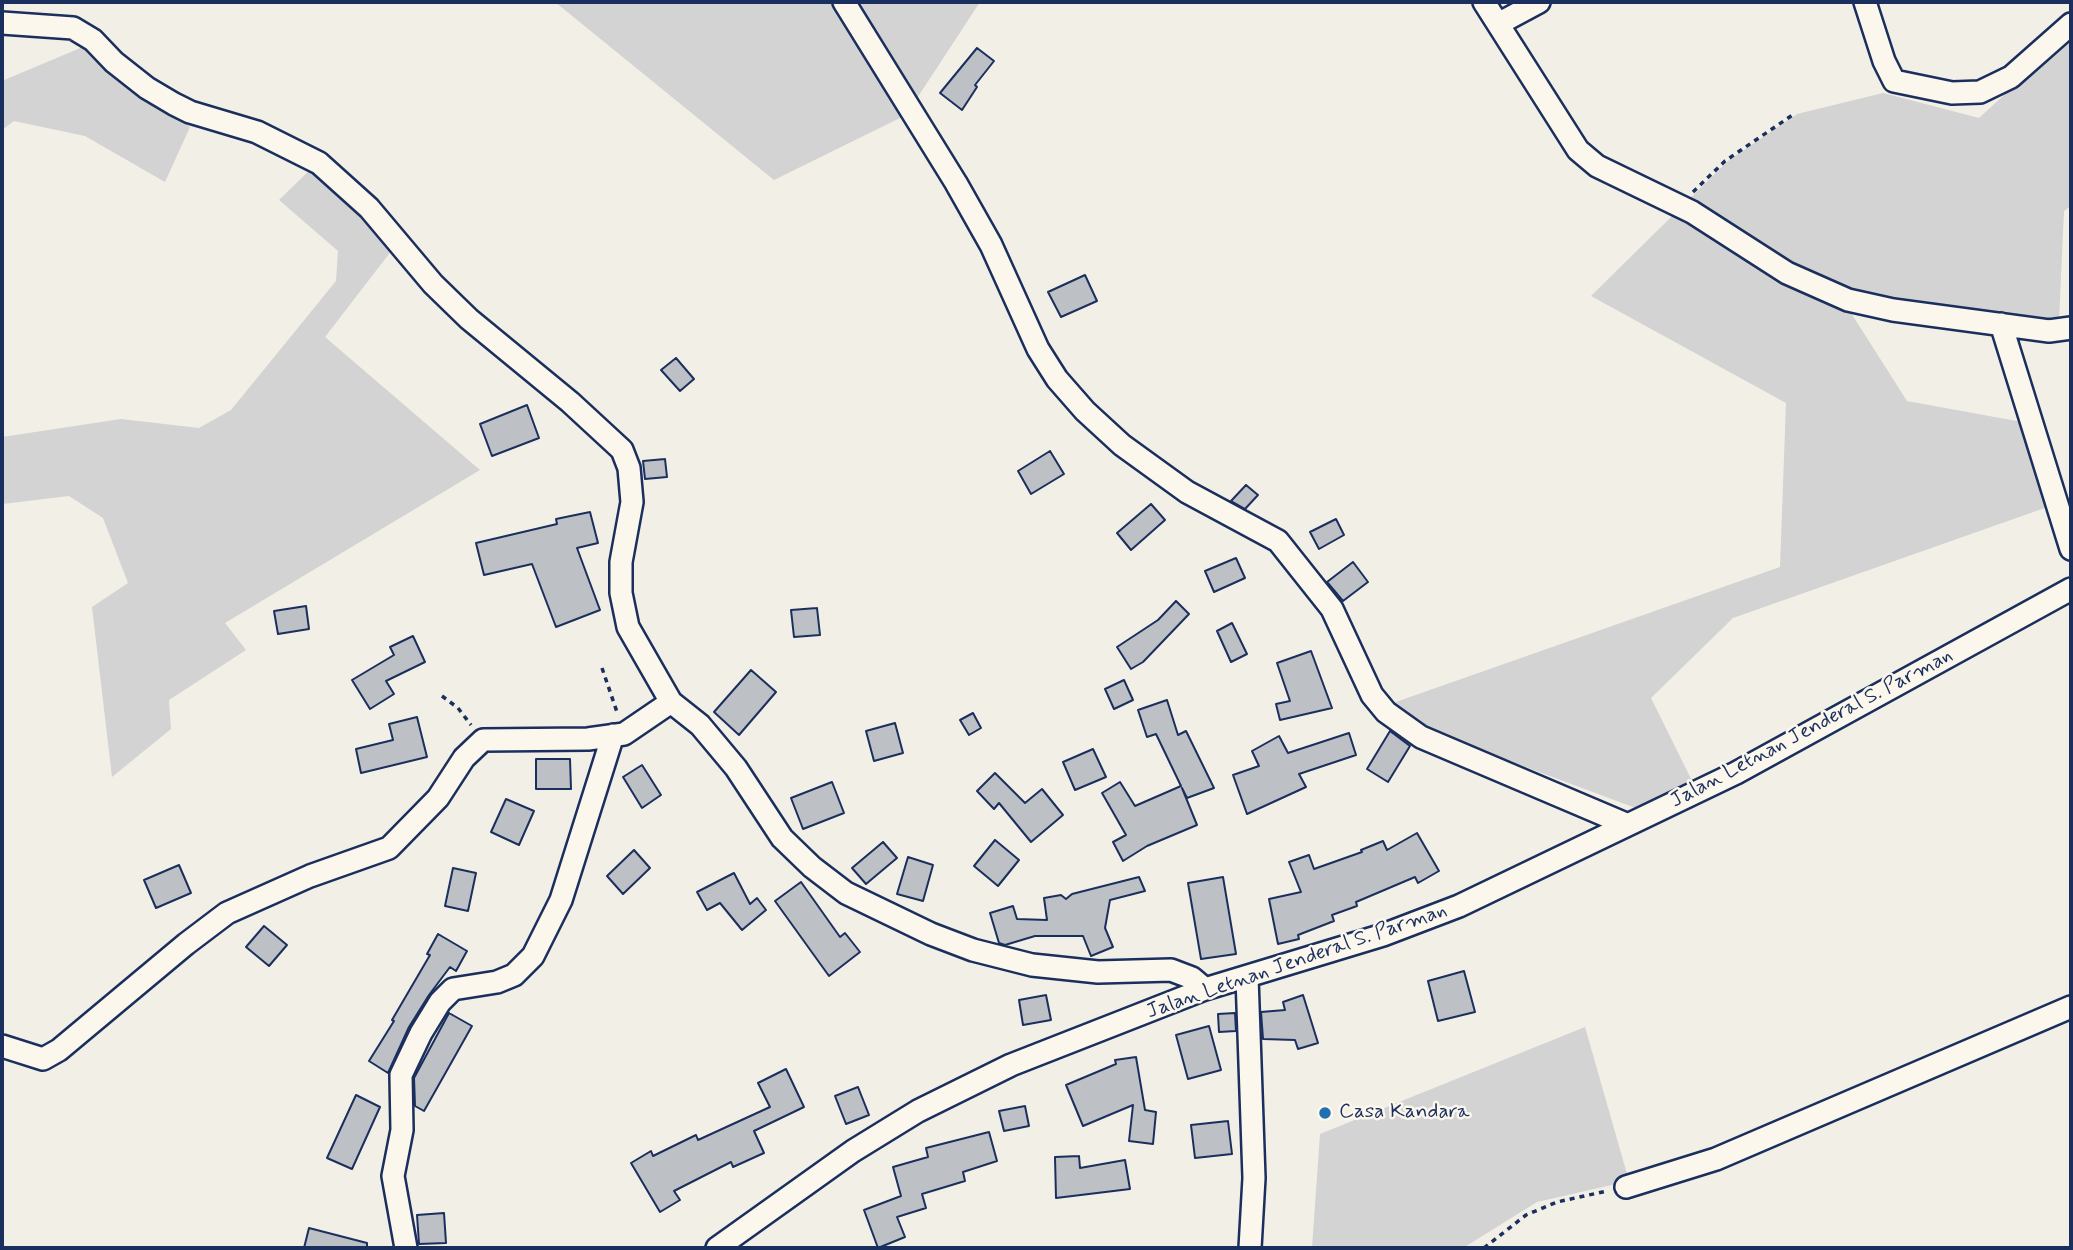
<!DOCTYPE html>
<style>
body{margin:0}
#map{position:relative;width:2073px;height:1250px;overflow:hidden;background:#f2efe6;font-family:Mynerve,sans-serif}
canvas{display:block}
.frame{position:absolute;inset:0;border:4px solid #1b2f5e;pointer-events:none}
</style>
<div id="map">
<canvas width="2073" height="1250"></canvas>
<div class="frame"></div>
</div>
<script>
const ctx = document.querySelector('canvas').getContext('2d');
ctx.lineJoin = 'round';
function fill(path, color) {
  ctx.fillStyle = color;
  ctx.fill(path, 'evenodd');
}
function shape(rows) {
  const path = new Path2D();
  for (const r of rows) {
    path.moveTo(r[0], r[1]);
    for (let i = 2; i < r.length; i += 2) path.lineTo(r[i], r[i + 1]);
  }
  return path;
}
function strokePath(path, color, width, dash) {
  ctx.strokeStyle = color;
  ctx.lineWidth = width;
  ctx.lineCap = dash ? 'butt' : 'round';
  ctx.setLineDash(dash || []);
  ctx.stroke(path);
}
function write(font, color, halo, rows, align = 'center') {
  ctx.font = font + ' Mynerve,sans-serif';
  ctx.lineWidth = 5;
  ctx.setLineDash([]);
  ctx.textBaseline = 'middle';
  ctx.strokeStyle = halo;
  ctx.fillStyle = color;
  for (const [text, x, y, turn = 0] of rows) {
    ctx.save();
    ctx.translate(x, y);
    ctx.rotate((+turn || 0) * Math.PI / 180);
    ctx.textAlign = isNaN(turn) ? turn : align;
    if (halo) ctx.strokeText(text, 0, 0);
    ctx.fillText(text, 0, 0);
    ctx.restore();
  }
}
const green = shape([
 [555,2,980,2,906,115,774,180],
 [2071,34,2071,206,2064,211,2058,343,1965,324,1851,313,1907,401,2022,422,2056,504,1733,618,1651,698,1700,797,1657,816,1373,710,1780,567,1786,403,1591,296,1728,161,1797,114,1883,93,1979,118],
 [85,46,116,76,190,127,165,182,85,136,14,121,2,130,2,81],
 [312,168,392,250,325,337,480,470,225,623,246,650,169,700,171,729,112,777,92,607,128,583,103,518,69,496,2,504,2,437,121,419,199,428,231,410,336,281,338,251,279,200],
 [1585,1027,1629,1181,1537,1202,1463,1248,1312,1248,1320,1134]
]);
const building = shape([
 [977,48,994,61,975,85,977,87,962,110,940,93,977,48],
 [1085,275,1097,301,1061,317,1048,292,1085,275],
 [676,358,694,379,680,391,661,370,676,358],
 [527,405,539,438,492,456,480,424,527,405],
 [1050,451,1064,474,1031,494,1018,471,1050,451],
 [665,459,667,477,645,479,643,461,665,459],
 [1246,485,1258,495,1245,509,1231,501,1246,485],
 [1151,504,1165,520,1131,550,1117,533,1151,504],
 [590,512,598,543,577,548,600,610,556,627,532,564,484,575,476,543,557,524,556,519,590,512],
 [1336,519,1344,535,1319,549,1310,532,1336,519],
 [1236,558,1245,578,1214,592,1205,571,1236,558],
 [1353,562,1368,582,1343,601,1327,582,1353,562],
 [1176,601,1189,614,1143,662,1131,669,1117,647,1158,620,1176,601],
 [306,606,309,629,278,634,274,611,306,606],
 [817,608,820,635,794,637,791,610,817,608],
 [1232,623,1247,654,1231,662,1217,631,1232,623],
 [413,636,425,662,386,681,394,694,370,709,352,680,394,655,390,647,413,636],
 [1311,651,1332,708,1280,720,1276,704,1290,701,1277,663,1311,651],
 [751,670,776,692,739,735,714,712,751,670],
 [1124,680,1133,700,1114,709,1105,689,1124,680],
 [1167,700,1178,735,1186,731,1214,788,1187,798,1182,788,1197,825,1147,846,1123,861,1113,842,1126,835,1102,793,1120,782,1135,806,1181,786,1156,734,1147,737,1138,710,1167,700],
 [973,713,981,728,969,735,960,720,973,713],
 [417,717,427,757,361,773,356,749,393,740,389,724,417,717],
 [895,723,903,753,874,761,866,731,895,723],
 [1390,731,1410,746,1388,782,1367,769,1390,731],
 [1349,733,1356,755,1299,774,1306,787,1247,814,1233,775,1259,766,1252,751,1279,736,1288,753,1349,733],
 [1093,749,1106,777,1075,790,1063,762,1093,749],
 [536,759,570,759,571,789,536,789,536,759],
 [642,765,661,795,642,808,623,777,642,765],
 [995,773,1025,803,1042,789,1063,815,1031,842,999,803,994,809,977,791,995,773],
 [832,782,844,813,803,829,791,798,832,782],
 [506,799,534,811,519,845,491,832,506,799],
 [1417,833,1439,871,1418,883,1415,877,1356,902,1357,906,1332,915,1334,921,1298,935,1299,939,1278,944,1269,899,1301,892,1289,862,1309,855,1314,869,1362,852,1361,850,1383,841,1387,850,1417,833],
 [995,840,1019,860,998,886,974,866,995,840],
 [883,842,897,858,866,884,852,868,883,842],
 [634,850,650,868,623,894,607,876,634,850],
 [908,857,933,865,923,901,897,894,908,857],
 [179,865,191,893,156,908,144,880,179,865],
 [453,868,476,873,468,911,445,906,453,868],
 [734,873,750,904,757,898,766,910,742,930,720,903,707,910,697,892,734,873],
 [1139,877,1145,891,1110,900,1105,928,1113,947,1091,956,1083,936,1035,936,1005,945,999,943,990,913,1013,906,1017,919,1047,920,1044,898,1061,895,1066,899,1072,894,1139,877],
 [1223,877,1236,954,1201,959,1188,883,1223,877],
 [801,882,840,937,845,933,860,952,829,976,775,901,801,882],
 [264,926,287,945,269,966,246,947,264,926],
 [438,934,467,951,456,971,450,967,429,995,409,1027,388,1073,369,1061,394,1021,392,1020,430,955,427,954,438,934],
 [1464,971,1475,1012,1438,1021,1428,981,1464,971],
 [1046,995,1051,1020,1023,1025,1019,1000,1046,995],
 [1303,995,1318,1043,1298,1049,1295,1040,1263,1039,1261,1012,1285,1010,1283,1002,1303,995],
 [449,1013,472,1026,424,1111,415,1106,414,1078,449,1013],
 [1235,1013,1236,1031,1219,1032,1218,1014,1235,1013],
 [1209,1026,1221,1070,1188,1079,1176,1035,1209,1026],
 [1136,1057,1145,1110,1156,1112,1153,1144,1129,1141,1133,1105,1083,1126,1066,1085,1116,1064,1115,1060,1136,1057],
 [786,1069,804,1107,754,1131,764,1153,733,1167,731,1162,674,1191,680,1200,660,1212,631,1163,651,1151,653,1156,696,1135,698,1140,770,1107,758,1083,786,1069],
 [858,1087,869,1115,846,1124,835,1096,858,1087],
 [356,1095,380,1107,352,1169,327,1158,356,1095],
 [1025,1106,1029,1126,1004,1131,999,1111,1025,1106],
 [1228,1121,1232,1154,1195,1158,1191,1125,1228,1121],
 [989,1132,997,1161,963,1172,965,1181,922,1194,926,1208,897,1217,905,1237,878,1248,864,1210,901,1196,893,1167,928,1157,926,1148,989,1132],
 [1079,1156,1080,1168,1125,1160,1130,1189,1056,1198,1055,1157,1079,1156],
 [444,1213,446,1243,419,1244,417,1215,444,1213],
 [309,1228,367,1243,367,1248,304,1248,309,1228]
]);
const path = shape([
 [1693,192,1725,161,1794,114],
 [602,668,618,715],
 [442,696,458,708,471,725],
 [1484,1248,1526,1215,1557,1202,1607,1191]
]);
const minor = shape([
 [844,2,956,183,991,245,1038,349,1057,379,1085,411,1122,445,1187,492,1278,541,1332,609,1372,695,1386,712,1421,737,1628,825],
 [1484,2,1578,150,1597,166,1692,212,1787,273,1848,300,1893,310,2049,331,2071,328],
 [1865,2,1884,61,1894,81,1952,93,1980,92,2011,77,2071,24],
 [2,23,73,28,93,40,114,62,147,88,174,104,190,112,257,132,319,163,369,208,433,284,469,319,570,402,622,450,629,468,632,502,621,562,621,593,628,627,671,702],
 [1498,24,1539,2],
 [2001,324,2071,549],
 [1247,977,1254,1178,1250,1248],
 [2,1046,43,1059,59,1050,186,944,227,913,310,876,389,848,438,798,464,758,483,740,588,739,624,734,671,702,700,725,736,768,782,838,812,867,846,893,931,934,973,950,1032,965,1098,972,1171,970,1192,978,1205,989],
 [1626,1187,1716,1159,2071,1007],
 [406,1248,393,1176,402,1130,401,1075,421,1033,440,1002,453,989,497,982,514,975,533,956,561,900,613,735],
 [717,1248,853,1151,918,1111,1011,1065,1205,989,1383,935,1459,906,1736,773,2071,589]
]);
const markers = [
 [1325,1113,7,"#1f6fb2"]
];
const streetNames = [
 ["Jalan Letnan Jenderal S. Parman",1812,729,-28],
 ["Jalan Letnan Jenderal S. Parman",1297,962,-19]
];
const poiNames = [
 ["Casa Kandara",1339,1113]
];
fill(green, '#d2d3d2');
fill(building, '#bdc0c4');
strokePath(building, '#1b2f5e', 2);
strokePath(minor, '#1b2f5e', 26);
strokePath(path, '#1b2f5e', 3.5, [5, 5]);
strokePath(minor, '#fbf7ec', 21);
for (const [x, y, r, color] of markers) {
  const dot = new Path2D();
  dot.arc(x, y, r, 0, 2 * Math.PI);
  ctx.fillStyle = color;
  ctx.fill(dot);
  strokePath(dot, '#fbf7ec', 2.5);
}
write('21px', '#1b2f5e', '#fbf7ec', streetNames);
write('21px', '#1b2f5e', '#fbf7ec', poiNames, 'left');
</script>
